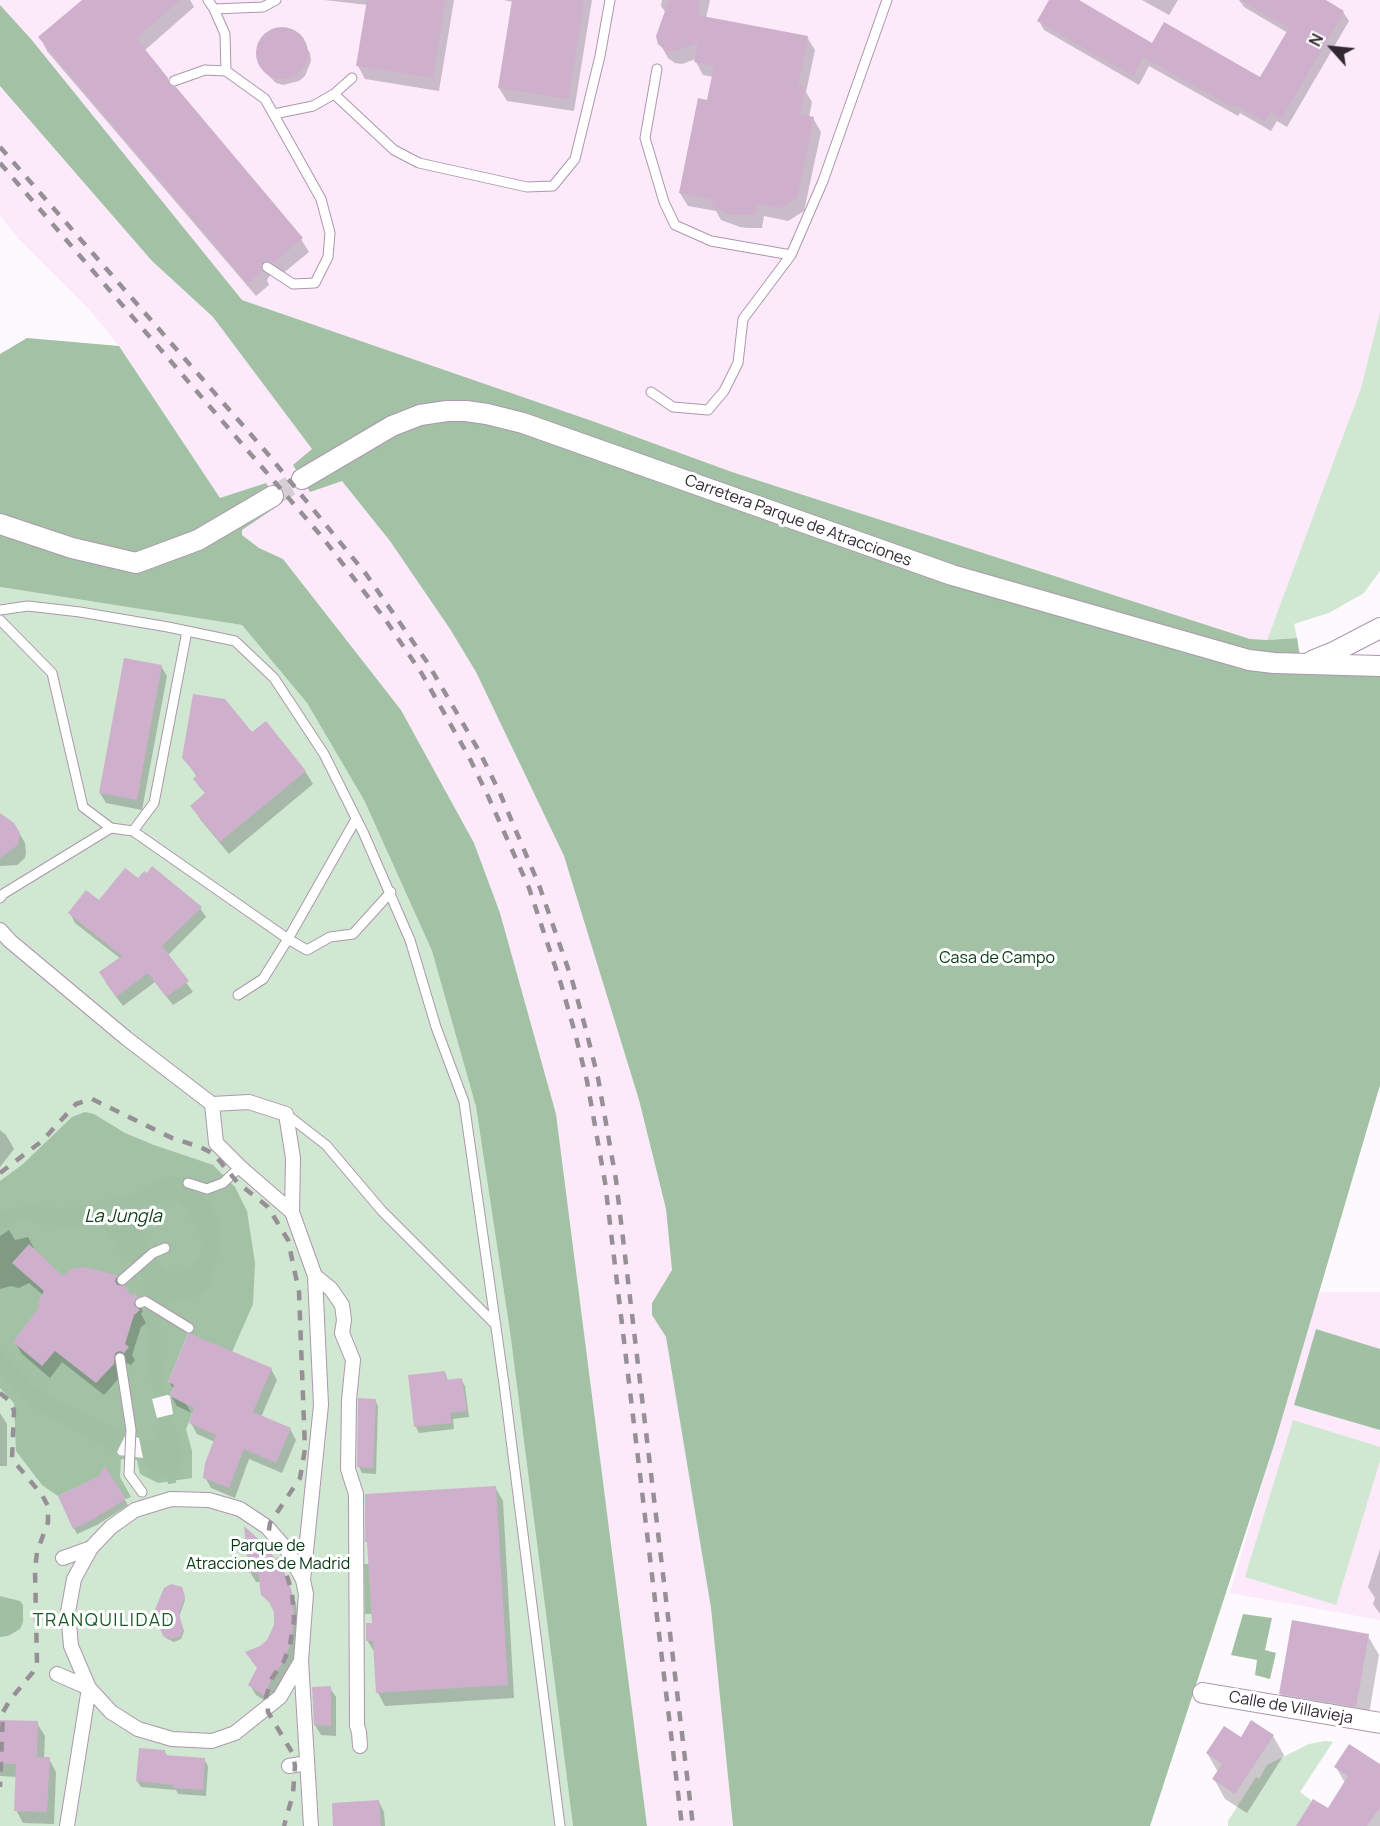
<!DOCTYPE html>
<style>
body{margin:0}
#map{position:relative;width:1380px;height:1826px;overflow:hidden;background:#fef9fe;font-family:Manrope,sans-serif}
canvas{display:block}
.north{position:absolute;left:1302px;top:18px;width:60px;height:60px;-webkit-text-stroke:4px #fff;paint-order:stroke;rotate:297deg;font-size:16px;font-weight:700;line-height:24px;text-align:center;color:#312831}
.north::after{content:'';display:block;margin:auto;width:21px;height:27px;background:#312831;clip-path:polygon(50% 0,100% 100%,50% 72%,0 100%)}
</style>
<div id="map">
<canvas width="1380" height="1826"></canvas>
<div class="north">N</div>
</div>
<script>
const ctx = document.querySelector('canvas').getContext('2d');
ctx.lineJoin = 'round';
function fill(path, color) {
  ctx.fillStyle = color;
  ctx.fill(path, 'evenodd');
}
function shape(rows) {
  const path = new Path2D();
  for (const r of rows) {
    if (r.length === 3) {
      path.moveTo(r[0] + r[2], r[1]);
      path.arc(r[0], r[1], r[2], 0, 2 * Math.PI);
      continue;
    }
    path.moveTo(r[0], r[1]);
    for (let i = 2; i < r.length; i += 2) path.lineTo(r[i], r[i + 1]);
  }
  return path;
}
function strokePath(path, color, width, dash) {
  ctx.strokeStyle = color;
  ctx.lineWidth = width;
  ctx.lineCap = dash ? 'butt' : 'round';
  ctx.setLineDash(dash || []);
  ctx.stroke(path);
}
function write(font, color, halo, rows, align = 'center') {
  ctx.font = font + ' Manrope,sans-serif';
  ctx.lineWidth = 6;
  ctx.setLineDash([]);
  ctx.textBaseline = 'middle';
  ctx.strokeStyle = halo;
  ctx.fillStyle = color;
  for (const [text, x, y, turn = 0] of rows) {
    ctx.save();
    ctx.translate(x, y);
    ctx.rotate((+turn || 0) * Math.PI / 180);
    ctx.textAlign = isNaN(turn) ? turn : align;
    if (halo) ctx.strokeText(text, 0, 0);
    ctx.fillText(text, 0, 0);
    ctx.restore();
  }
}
const built = shape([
 [0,0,1380,0,1380,312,1361,388,1267,640,1251,639,732,472,595,422,242,300,31,39,0,5],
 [0,86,152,261,213,317,313,449,310,491,342,481,390,541,450,629,476,672,564,856,639,1100,666,1209,672,1270,652,1303,652,1315,666,1337,711,1608,733,1826,647,1826,556,1114,500,913,474,843,401,710,283,559,259,548,242,535,241,530,265,483,220,499,119,346,89,309,19,239,0,216],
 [1318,1292,1380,1292,1380,1620,1230,1593]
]);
const green = shape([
 [1380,312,1380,571,1364,593,1329,613,1294,624,1297,638,1267,640,1361,388],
 [0,587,242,625,307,703,364,800,432,951,476,1107,510,1332,573,1826,0,1826],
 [1293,1420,1380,1447,1380,1461,1336,1605,1245,1577],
 [1325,1741,1333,1742,1300,1792,1312,1801,1299,1822,1304,1826,1228,1826,1228,1821,1256,1777,1259,1779,1267,1765,1309,1744]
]);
const forest = shape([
 [0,5,31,39,242,300,595,422,732,472,1250,639,1267,640,1297,638,1303,674,1380,672,1380,1085,1275,1442,1150,1826,733,1826,711,1608,666,1337,652,1315,652,1303,672,1270,666,1209,639,1100,564,856,476,672,450,629,390,541,342,481,310,492,293,465,312,449,213,317,152,261,0,86],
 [27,338,119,346,220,498,266,483,279,505,242,530,242,535,259,548,283,559,401,710,474,843,500,913,556,1114,647,1826,573,1826,510,1332,476,1107,432,951,364,800,307,703,242,625,0,587,0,354],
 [85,1112,94,1114,125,1133,154,1145,213,1165,235,1187,247,1211,255,1263,253,1304,232,1352,188,1333,168,1382,174,1385,170,1396,186,1404,192,1414,186,1429,192,1451,192,1478,158,1483,140,1474,137,1460,121,1459,120,1477,131,1497,126,1499,87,1492,101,1515,98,1517,83,1484,58,1496,42,1485,16,1451,14,1403,0,1388,0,1181,23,1164,72,1117]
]);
const water = shape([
 [169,1177,180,1177,206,1197,220,1225,220,1248,210,1285,200,1295,174,1300,164,1309,161,1316,161,1356,164,1382,169,1411,183,1453,179,1473,175,1475,176,1483,168,1484,167,1478,148,1468,143,1458,117,1452,34,1408,0,1374,0,1350,35,1386,54,1399,123,1433,149,1442,156,1441,159,1436,159,1424,149,1367,143,1279,105,1231,87,1224,68,1228,27,1221,14,1221,0,1230,0,1211,31,1205,61,1209,83,1206,106,1199,135,1194,159,1180],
 [165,1199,179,1202,189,1213,203,1239,200,1257,190,1268,180,1273,166,1270,158,1263,144,1237,146,1211],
 [1316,1329,1380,1349,1380,1430,1294,1405],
 [364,1564,369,1564,372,1614,365,1614],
 [0,1596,20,1601,23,1605,23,1622,20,1629,8,1636,0,1637],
 [1243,1614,1272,1618,1265,1650,1276,1653,1270,1679,1255,1675,1257,1660,1231,1655]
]);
const pier = shape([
 [167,1395,170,1396,173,1414,157,1418,152,1399],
 [126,1434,139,1438,143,1458,119,1455,117,1452]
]);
const shadow = shape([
 [84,0,190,0,194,7,144,51,173,88,301,239,309,252,281,275,271,274,267,280,269,285,256,296,47,51,40,37],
 [324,0,454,0,439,91,365,79,358,66,368,5],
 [503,0,592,0,574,111,507,101,499,88,513,2],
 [662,0,710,0,706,18,807,37,815,50,806,92,812,102,809,118,813,118,821,132,804,211,788,221,764,216,762,228,748,228,740,227,721,220,716,211,688,206,680,193,708,102,713,77,703,75,696,62,696,59,682,64,675,63,668,58,660,44,666,13,661,6],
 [1051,0,1076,0,1152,45,1260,79,1288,33,1244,7,1239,0,1324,0,1343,12,1349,21,1287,127,1277,121,1271,131,1240,113,1238,116,1149,66,1139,85,1044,30,1039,21],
 [1142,0,1178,0,1169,15],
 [281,28,296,33,310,53,311,61,305,76,299,81,283,85,276,83,264,71,260,64,258,48,266,35],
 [161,666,167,676,142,810,106,803,100,793],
 [252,734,305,771,313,784,229,854,200,819,192,806,209,800,204,789,201,789,195,779,197,777,184,757],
 [0,821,17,829,25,843,26,853,25,858,17,865,0,866],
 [147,875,200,908,206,917,167,956,193,992,173,1005,155,982,123,1006,106,983,121,959,75,923,70,913,99,902],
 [0,1130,6,1135,14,1149,0,1167],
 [9,1230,15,1240,28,1237,36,1252,63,1278,116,1277,130,1297,134,1295,143,1311,141,1314,146,1323,141,1327,132,1355,135,1360,131,1365,127,1363,122,1366,120,1377,104,1395,62,1362,50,1378,22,1354,15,1342,41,1307,43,1295,29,1283,19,1288,11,1286,0,1289,0,1236],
 [271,1369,277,1380,261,1417,290,1429,296,1440,282,1473,249,1459,235,1498,211,1488,205,1477,215,1442,197,1434,191,1423,194,1414,177,1406,171,1396,174,1390,169,1382],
 [445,1372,448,1381,461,1379,465,1386,469,1417,453,1419,454,1429,419,1433,416,1427,410,1377],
 [375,1400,378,1406,376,1474,362,1473,359,1467],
 [0,1413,7,1424,7,1466,0,1466],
 [105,1469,128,1505,97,1525,77,1534,74,1528],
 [495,1487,503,1501,514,1698,385,1706,378,1693,375,1653,367,1640,374,1624,369,1546,367,1542,366,1495],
 [1380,1549,1380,1614,1373,1604,1375,1598,1368,1587],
 [282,1570,296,1603,299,1631,295,1656,289,1671,270,1704,256,1695,250,1685,258,1669,247,1653,261,1648,269,1641,276,1626,275,1610,263,1594,261,1582,256,1582,250,1572],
 [183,1592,185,1600,179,1617,184,1631,181,1639,174,1642,166,1638,164,1635],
 [1368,1636,1379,1655,1367,1726,1292,1713,1280,1693],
 [330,1688,336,1697,336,1736,321,1735,315,1725],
 [0,1722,37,1723,45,1736,44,1759,49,1759,56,1772,54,1824,23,1823,16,1810,17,1777,0,1776],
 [1273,1736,1284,1755,1247,1813,1225,1799,1214,1779,1218,1772,1207,1753,1241,1739],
 [165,1752,167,1756,204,1759,208,1766,206,1796,178,1794,176,1790,141,1787,137,1781],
 [1380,1766,1380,1826,1302,1826,1328,1811,1345,1783,1336,1767],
 [379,1802,384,1812,385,1826,335,1826]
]);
const building = shape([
 [82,0,180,0,136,38,168,78,169,86,176,87,303,238,273,263,268,260,263,261,260,266,262,271,248,284,38,37],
 [367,0,445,0,433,78,356,66],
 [512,0,584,0,568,99,498,88],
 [669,0,700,0,697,15,808,36,798,86,805,87,800,114,814,117,797,198,780,208,757,204,755,215,731,215,712,207,713,200,679,193,698,98,707,100,714,66,694,62,698,43,674,51,666,51,658,44,656,36],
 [1049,0,1079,0,1152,43,1164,22,1260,77,1289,28,1240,0,1326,0,1344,11,1282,118,1271,112,1265,122,1234,104,1232,107,1143,57,1133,76,1037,21],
 [282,53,26],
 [124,658,162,665,137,800,99,793],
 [193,694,225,699,252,732,266,721,306,771,220,842,190,806,205,793,193,779,197,775,182,758],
 [0,813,14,823,20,833,18,845,0,858],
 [152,866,202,907,162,946,189,981,166,997,148,973,116,997,99,972,122,956,68,913,86,890,99,900,125,868,138,878,144,871,147,873],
 [29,1244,63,1276,72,1269,85,1267,117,1275,115,1281,117,1285,125,1286,131,1295,135,1292,137,1297,134,1305,140,1310,134,1315,125,1344,129,1347,124,1353,120,1351,115,1353,114,1364,96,1383,55,1351,42,1366,13,1342,40,1306,37,1303,44,1291,12,1263],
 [188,1334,191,1334,272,1368,253,1412,291,1428,276,1463,244,1449,229,1488,203,1478,205,1463,216,1435,189,1423,194,1408,170,1396,174,1385,168,1382],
 [445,1371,446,1380,462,1378,467,1411,450,1413,452,1423,414,1427,408,1375],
 [358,1398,376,1399,373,1468,357,1467],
 [105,1466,126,1499,94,1519,73,1529,58,1496,99,1476],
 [496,1486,508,1685,376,1693,373,1641,366,1641,366,1623,372,1623,367,1542,365,1542,365,1494],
 [244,1526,265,1545,283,1569,292,1592,294,1620,290,1645,284,1661,272,1678,264,1696,248,1685,257,1668,245,1652,260,1646,267,1640,274,1625,274,1612,269,1602,261,1595,258,1573,249,1573],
 [171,1584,182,1587,185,1596,179,1614,183,1628,180,1637,171,1639,163,1636,154,1612,164,1588],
 [1292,1620,1369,1634,1356,1707,1279,1694],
 [331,1686,331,1726,314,1725,312,1687],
 [0,1720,38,1721,37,1757,50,1757,47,1812,14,1811,16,1764,0,1764],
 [1251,1720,1274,1735,1235,1794,1212,1779,1222,1764,1206,1753,1224,1726,1241,1737],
 [1349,1744,1380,1764,1380,1808,1367,1826,1296,1826,1313,1799,1328,1808,1348,1776,1334,1767],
 [139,1748,165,1750,165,1755,205,1758,203,1790,173,1788,173,1785,136,1781],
 [379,1800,381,1826,333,1826,332,1803]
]);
const minorTunnel = shape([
 [273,496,302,479]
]);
const service = shape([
 [208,0,214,9,225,34,226,71],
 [214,9,263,7,276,0],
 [657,69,645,138,664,202,675,225,711,241,791,255],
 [174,81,205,70,226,71,265,99,321,199,330,233,328,257,315,283,293,284,267,267],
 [334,94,394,150,419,163,527,187,553,186,575,159,600,56,610,0],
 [274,114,313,106,334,94,352,78],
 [651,392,673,407,708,410,724,391,738,363,743,319,791,255,823,181,887,0],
 [0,610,28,606,80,612,168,627,235,641,274,678,324,754,364,834,410,940,436,1027,464,1102,504,1384,560,1826],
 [0,620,52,673,83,807,111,828,133,831,288,939,307,950,330,937,353,934,391,892],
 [133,831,154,803,187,631],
 [0,898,3,894,111,828],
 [238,995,263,979,288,939,356,819],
 [286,1114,326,1145,382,1211,496,1325],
 [188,1183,207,1189,223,1183,240,1167],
 [122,1280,153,1253,165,1248],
 [140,1303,145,1301,189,1328],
 [120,1358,131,1430,129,1474,142,1492]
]);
const pedestrian = shape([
 [0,930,10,941,126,1038,212,1104,216,1143,240,1167,292,1212,315,1276,321,1405,303,1580],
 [212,1104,249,1102,286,1114,293,1158,292,1212],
 [315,1276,331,1289,342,1305,344,1320,342,1333,353,1360,349,1400,348,1469,356,1494,357,1726,359,1732,360,1746],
 [63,1558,91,1548],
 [301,1661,280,1697,235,1733,212,1741,172,1739,138,1729,111,1712,89,1688,71,1646,68,1612,74,1579,91,1548,111,1527,135,1510,171,1499,209,1500,240,1509,267,1527,288,1551,303,1580,306,1594,301,1661,311,1826],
 [57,1674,89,1688,67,1826],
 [289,1766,307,1763]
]);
const minor = shape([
 [302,479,392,426,420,415,447,411,466,411,487,414,523,423,952,575,1221,652,1249,660,1274,663,1380,666],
 [0,524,72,548,136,563,198,540,273,496],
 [1312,661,1334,652,1380,628],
 [1203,1693,1380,1723]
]);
const rail = shape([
 [0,147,267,453,366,574,427,662,479,751,499,791,539,885,572,980,586,1030,598,1078,616,1180,693,1826],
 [0,163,323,538,385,619,422,674,469,757,488,796,529,888,561,984,575,1033,587,1081,605,1182,682,1826],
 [0,1173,42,1141,76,1104,92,1099,172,1138,200,1147,214,1154,237,1182,268,1207,288,1240,299,1292,305,1449,300,1478,270,1523,268,1537,271,1550,286,1573,292,1592,294,1620,290,1645,284,1661,272,1678,266,1697,268,1712,293,1754,295,1766,293,1794,284,1826],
 [0,1393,11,1402,14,1411,12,1459,42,1495,48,1506,48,1522,37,1552,35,1570,37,1663,33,1672,10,1700,3,1712,0,1787]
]);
const streetNames = [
 ["Carretera Parque de Atracciones",798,521,20],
 ["Calle de Villavieja",1291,1708,10]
];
const parkNames = [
 ["Casa de Campo",997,959],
 ["Parque de",268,1547],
 ["Atracciones de Madrid",268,1565]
];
const waterNames = [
 ["La Jungla",123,1217]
];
const neighbourhoodNames = [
 ["TRANQUILIDAD",104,1621]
];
fill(built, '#fceafb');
fill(green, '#d0e7d2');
fill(forest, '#a2c1a5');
fill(water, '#a1c0a3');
fill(pier, '#fef9fe');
fill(shadow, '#0003');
fill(building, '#ceb0cd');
strokePath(minorTunnel, '#d5cfd5', 20, [20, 10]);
strokePath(service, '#ad97ad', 11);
strokePath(pedestrian, '#ad97ad', 16);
strokePath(minor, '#ad97ad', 22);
strokePath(service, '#fff', 9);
strokePath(pedestrian, '#fff', 14);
strokePath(minor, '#fff', 20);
strokePath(rail, '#968f96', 4.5, [10, 10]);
write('16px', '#312831', '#fff', streetNames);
write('16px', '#053812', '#fff', parkNames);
write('italic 18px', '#12421c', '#fff', waterNames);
ctx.letterSpacing = '1.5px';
write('18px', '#1b5928', '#fff', neighbourhoodNames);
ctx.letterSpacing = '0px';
</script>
